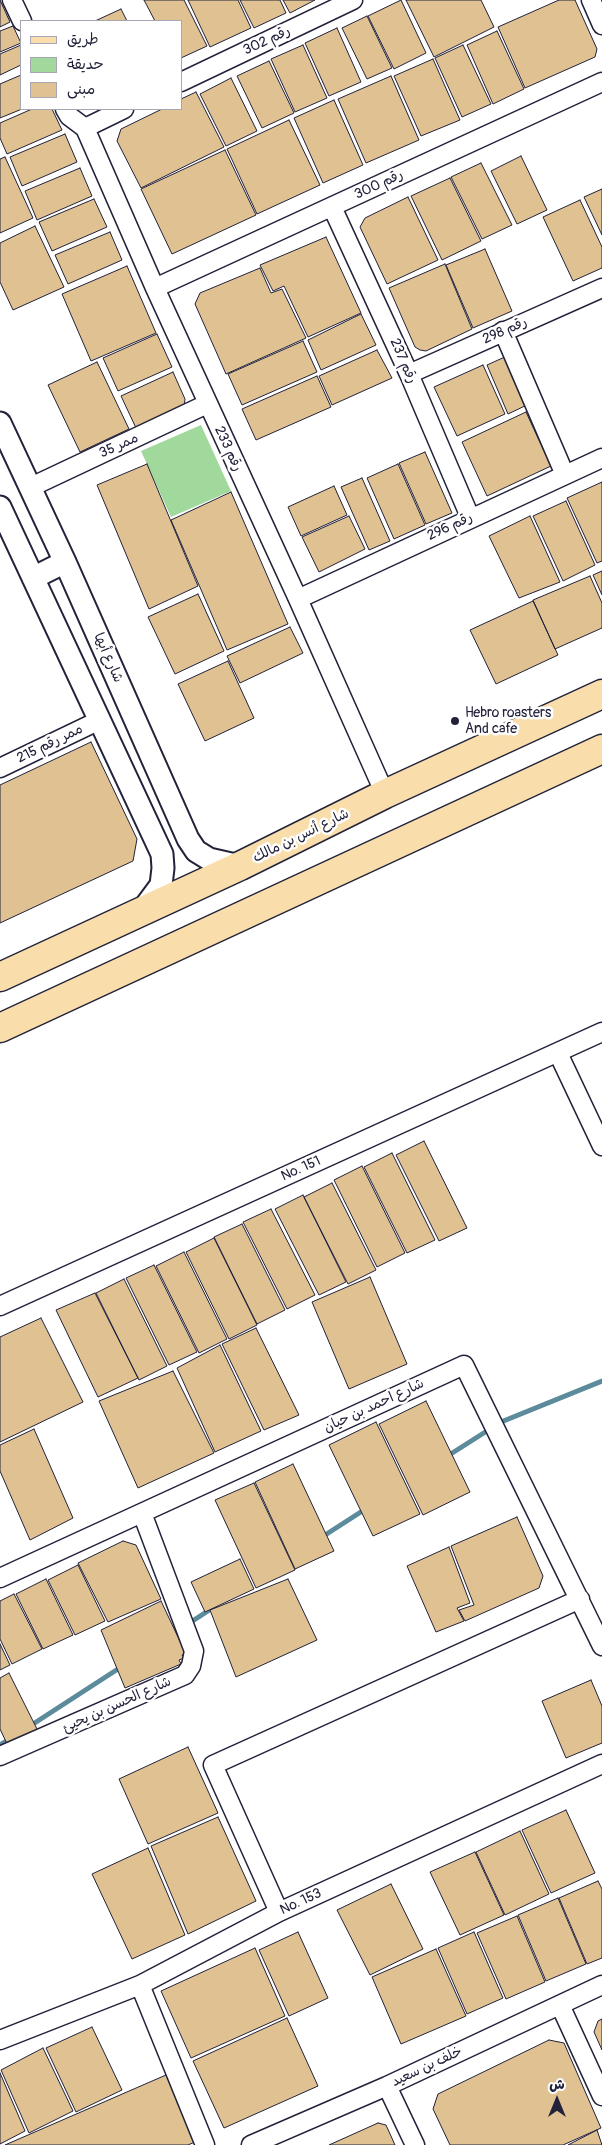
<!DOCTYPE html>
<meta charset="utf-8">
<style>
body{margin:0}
#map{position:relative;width:602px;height:2145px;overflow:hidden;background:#fff;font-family:Pangolin,"Playpen Sans Arabic",sans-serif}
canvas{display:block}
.legend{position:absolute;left:20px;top:20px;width:162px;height:90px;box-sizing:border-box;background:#fff;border:1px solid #a7a7b1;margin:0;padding:6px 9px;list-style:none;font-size:15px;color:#22223b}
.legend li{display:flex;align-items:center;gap:10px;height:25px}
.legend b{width:25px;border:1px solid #a7a7b1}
.north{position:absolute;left:532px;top:2075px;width:50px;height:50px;-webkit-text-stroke:4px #fff;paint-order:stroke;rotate:0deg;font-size:14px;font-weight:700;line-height:20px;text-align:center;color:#22223b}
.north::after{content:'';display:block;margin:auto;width:18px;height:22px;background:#22223b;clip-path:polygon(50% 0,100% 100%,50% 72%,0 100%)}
</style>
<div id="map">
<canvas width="602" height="2145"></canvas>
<ul class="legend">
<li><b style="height:6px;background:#f9deab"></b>طريق</li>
<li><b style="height:14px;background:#a1d99d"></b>حديقة</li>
<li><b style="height:14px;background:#dfc192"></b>مبنى</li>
</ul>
<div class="north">ش</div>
</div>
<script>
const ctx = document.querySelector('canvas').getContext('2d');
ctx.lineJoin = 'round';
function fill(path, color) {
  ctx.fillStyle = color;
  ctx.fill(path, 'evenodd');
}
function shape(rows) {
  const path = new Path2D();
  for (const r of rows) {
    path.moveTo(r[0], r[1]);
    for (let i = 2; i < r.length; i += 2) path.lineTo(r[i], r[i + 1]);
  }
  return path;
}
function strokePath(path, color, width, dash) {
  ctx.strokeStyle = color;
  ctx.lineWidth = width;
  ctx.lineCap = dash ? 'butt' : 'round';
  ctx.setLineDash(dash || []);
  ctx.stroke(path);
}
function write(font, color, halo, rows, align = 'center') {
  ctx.font = font + ' Pangolin,"Playpen Sans Arabic",sans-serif';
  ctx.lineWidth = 5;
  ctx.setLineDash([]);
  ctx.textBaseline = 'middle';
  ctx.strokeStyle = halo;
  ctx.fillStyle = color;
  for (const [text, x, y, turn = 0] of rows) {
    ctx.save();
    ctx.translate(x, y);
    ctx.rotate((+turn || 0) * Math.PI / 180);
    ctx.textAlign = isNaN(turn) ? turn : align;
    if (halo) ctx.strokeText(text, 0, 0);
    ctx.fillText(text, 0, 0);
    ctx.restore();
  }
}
const green = shape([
 [201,425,231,491,171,517,141,451]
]);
const stream = shape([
 [446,1457,501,1422,602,1381],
 [322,1537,367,1508],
 [171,1635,214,1607],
 [30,1726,121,1667],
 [0,1745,10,1739]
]);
const building = shape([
 [0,0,10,22,0,27,0,0],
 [144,0,184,0,207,46,181,58,181,21,155,21,144,0],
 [188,0,238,0,251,28,210,47,188,0],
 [240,0,280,0,286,13,254,28,240,0],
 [283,0,315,0,290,13,283,0],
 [401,0,426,53,394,69,368,16,401,0],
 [406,0,481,0,494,27,434,57,406,0],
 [559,0,575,0,597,49,595,57,525,88,498,27,559,0],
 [121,9,127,21,95,21,121,9],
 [367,16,392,68,367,79,342,28,367,16],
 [13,26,21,43,0,52,0,31,13,26],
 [337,28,361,82,329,96,305,43,337,28],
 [497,31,524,89,493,104,467,45,497,31],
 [21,45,21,65,0,75,0,54,21,45],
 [303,45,327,98,295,112,271,59,303,45],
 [463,45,491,104,462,117,435,58,463,45],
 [433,59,460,120,421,136,394,76,433,59],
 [269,61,294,113,262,128,237,76,269,61],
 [21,75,22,109,0,118,0,84,21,75],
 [391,76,419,140,366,163,338,99,391,76],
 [231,78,257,131,226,146,200,94,231,78],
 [196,92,224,147,141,188,117,141,121,129,162,109,181,109,181,99,196,92],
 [334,100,363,165,323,183,294,118,334,100],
 [32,109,52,109,62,130,7,154,0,138,0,123,32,109],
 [289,120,320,185,257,214,227,149,289,120],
 [65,134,77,162,22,186,10,157,65,134],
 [225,150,256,215,172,254,141,189,225,150],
 [521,156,547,210,517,224,491,171,521,156],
 [5,157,33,218,0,233,0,159,5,157],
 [481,163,512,225,482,239,451,177,481,163],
 [80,168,92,196,37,220,25,191,80,168],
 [450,178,481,241,442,260,411,196,450,178],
 [602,189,602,235,584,197,602,189],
 [408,197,438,260,387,284,360,227,365,218,408,197],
 [94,199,107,227,52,251,39,222,94,199],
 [580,200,602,247,602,268,573,281,543,217,580,200],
 [35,226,64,287,13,310,0,282,0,243,35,226],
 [110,232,122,260,68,284,55,255,110,232],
 [326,237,361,313,308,337,284,286,273,291,260,265,326,237],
 [485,249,512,311,473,328,446,265,485,249],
 [445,264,472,329,426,351,420,350,415,347,389,288,445,264],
 [127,266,156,333,91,361,62,294,127,266],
 [260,268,271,293,282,289,306,338,226,374,195,304,200,293,260,268],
 [361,314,376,345,321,370,308,340,361,314],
 [157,334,172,367,118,391,103,358,157,334],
 [303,341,317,372,242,405,228,374,303,341],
 [377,350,392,378,332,405,319,376,377,350],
 [507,356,529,404,508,414,487,365,507,356],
 [97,362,129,429,80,452,48,385,97,362],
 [483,365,505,414,457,436,434,387,483,365],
 [173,372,185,399,184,407,136,428,121,396,173,372],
 [317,376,331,407,256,440,242,409,317,376],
 [526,412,551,466,487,496,462,442,526,412],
 [425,452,452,513,426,524,399,463,425,452],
 [147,464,198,586,149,609,97,485,147,464],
 [398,464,425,525,394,539,367,478,398,464],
 [362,478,390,541,369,550,341,487,362,478],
 [602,482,602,561,597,563,567,498,602,482],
 [334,486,347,515,301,536,288,507,334,486],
 [231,492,288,624,227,650,171,520,231,492],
 [566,501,595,565,563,581,533,516,566,501],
 [349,516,365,549,319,572,302,537,349,516],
 [530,516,560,582,519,598,489,536,530,516],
 [602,571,602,595,593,575,602,571],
 [590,576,602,603,602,628,555,649,533,600,590,576],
 [198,594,224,651,175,674,148,617,198,594],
 [533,601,558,655,496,684,470,630,533,601],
 [290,627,303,653,240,683,227,656,290,627],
 [228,661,254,718,205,741,178,684,228,661],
 [91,742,137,839,133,861,0,923,0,785,91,742],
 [424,1141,467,1228,439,1241,396,1155,424,1141],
 [392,1153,435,1240,407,1253,364,1167,392,1153],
 [362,1166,405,1253,377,1267,334,1180,362,1166],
 [332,1183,376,1270,348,1284,304,1197,332,1183],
 [303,1195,346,1282,319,1295,275,1209,303,1195],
 [271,1209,315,1295,287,1309,243,1222,271,1209],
 [242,1224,285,1310,257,1324,214,1237,242,1224],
 [214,1238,257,1325,229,1339,186,1252,214,1238],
 [184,1252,227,1339,199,1353,156,1266,184,1252],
 [154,1265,197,1352,169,1365,126,1278,154,1265],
 [370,1277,407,1364,349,1389,312,1302,370,1277],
 [124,1279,167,1366,139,1380,96,1293,124,1279],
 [95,1293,138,1378,98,1397,56,1310,95,1293],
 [41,1318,83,1402,0,1442,0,1337,41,1318],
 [256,1328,299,1415,264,1430,222,1344,256,1328],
 [220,1345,261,1431,215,1452,177,1368,220,1345],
 [173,1371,214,1453,138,1488,99,1401,173,1371],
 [426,1401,470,1492,423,1515,379,1424,426,1401],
 [376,1422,420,1514,373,1536,329,1445,376,1422],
 [34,1429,73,1518,30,1540,0,1471,0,1445,34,1429],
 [293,1464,334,1551,295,1569,255,1482,293,1464],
 [254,1483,295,1570,256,1588,215,1500,254,1483],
 [517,1517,543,1576,539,1588,465,1621,459,1610,474,1605,451,1546,517,1517],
 [123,1541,136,1545,161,1599,108,1622,78,1563,123,1541],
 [449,1547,470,1603,457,1608,464,1621,436,1632,407,1566,449,1547],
 [240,1559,254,1589,205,1612,191,1582,240,1559],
 [78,1565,105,1621,75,1635,48,1580,78,1565],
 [46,1579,73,1635,43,1649,16,1594,46,1579],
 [288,1579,317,1640,236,1677,210,1610,288,1579],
 [14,1594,42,1649,12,1664,0,1639,0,1601,14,1594],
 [161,1601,186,1654,182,1655,184,1658,179,1660,181,1664,125,1688,101,1630,161,1601],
 [0,1644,10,1665,0,1670,0,1644],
 [9,1673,38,1731,8,1746,0,1729,0,1678,9,1673],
 [591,1680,602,1706,602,1743,566,1758,542,1701,591,1680],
 [188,1747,218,1813,148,1844,119,1779,188,1747],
 [566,1810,595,1873,551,1893,522,1830,566,1810],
 [218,1817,256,1901,188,1934,151,1846,218,1817],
 [520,1831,549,1894,505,1915,476,1852,520,1831],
 [148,1848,185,1935,132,1959,92,1874,148,1848],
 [475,1852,504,1915,460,1935,430,1872,475,1852],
 [598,1881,602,1889,602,1958,587,1964,559,1898,598,1881],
 [391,1884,423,1949,370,1975,337,1910,391,1884],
 [558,1898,586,1964,546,1981,518,1915,558,1898],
 [517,1916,545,1982,506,1999,477,1933,517,1916],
 [298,1932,328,1998,289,2016,259,1950,298,1932],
 [474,1932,503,1998,467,2014,438,1948,474,1932],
 [255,1948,285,2016,191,2058,161,1991,255,1948],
 [436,1949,466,2016,401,2044,372,1977,436,1949],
 [287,2018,318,2086,224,2128,193,2061,287,2018],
 [602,2019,602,2050,594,2032,598,2021,602,2019],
 [92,2027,122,2090,76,2112,46,2048,92,2027],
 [549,2040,564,2043,601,2128,563,2145,450,2145,433,2109,438,2094,549,2040],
 [43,2048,73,2111,29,2133,1,2070,43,2048],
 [0,2073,25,2131,0,2144,0,2073],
 [166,2075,197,2141,188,2145,5,2145,166,2075],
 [378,2123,386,2125,395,2145,329,2145,378,2123],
 [597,2130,602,2145,568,2145,597,2130]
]);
const minor = shape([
 [12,0,22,21],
 [591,0,602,25],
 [181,82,353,0],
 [65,109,69,116,85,128,155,288,298,599,385,794],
 [85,128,124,109],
 [332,207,409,374,470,517],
 [155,288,602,82],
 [503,331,565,475],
 [409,374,602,288],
 [31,487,207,404],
 [298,599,602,458],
 [0,768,100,720],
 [558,1053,602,1146],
 [0,1306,602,1032],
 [0,1578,464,1365,602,1646],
 [0,1756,185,1675,191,1666,194,1651,142,1513],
 [279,1912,213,1765,580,1599],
 [140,1985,205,2145],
 [560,2005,602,2096],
 [0,2040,140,1985,279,1912,602,1764],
 [387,2086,415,2145],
 [251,2145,387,2086,602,1985]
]);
const tertiary = shape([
 [0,423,65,562,188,839,196,851,209,859,240,866],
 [0,507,162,854,163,868,161,885,141,912],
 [33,578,65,562]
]);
const primary = shape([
 [0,977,240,866,385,794,602,694],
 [0,1028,602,749]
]);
const markers = [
 [455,721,5,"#22223b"]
];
const streetNames = [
 ["رقم 302",267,41,-25],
 ["رقم 300",379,185,-25],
 ["رقم 298",505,331,-24],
 ["رقم 237",403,361,66],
 ["ممر 35",119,446,-25],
 ["رقم 233",228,449,65],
 ["رقم 296",450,527,-25],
 ["شارع أبها",108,658,66],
 ["ممر رقم 215",50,744,-26],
 ["شارع أنس بن مالك",301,836,-26],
 ["No. 151",301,1169,-24],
 ["شارع احمد بن حيان",374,1406,-25],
 ["شارع الحسن بن يحيئ",117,1705,-24],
 ["No. 153",301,1902,-25],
 ["خلف بن سعيد",427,2067,-25]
];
const poiNames = [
 ["Hebro roasters",465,713],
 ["And cafe",465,729]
];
fill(green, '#a1d99d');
strokePath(stream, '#5c8c9c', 5);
fill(building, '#dfc192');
strokePath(building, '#22223b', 1);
strokePath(minor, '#22223b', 21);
strokePath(tertiary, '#22223b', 25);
strokePath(primary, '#22223b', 31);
strokePath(minor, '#fff', 18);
strokePath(tertiary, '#fff', 21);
strokePath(primary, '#f9deab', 28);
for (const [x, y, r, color] of markers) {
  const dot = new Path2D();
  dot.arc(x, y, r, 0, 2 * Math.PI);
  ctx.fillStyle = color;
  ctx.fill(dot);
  strokePath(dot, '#fff', 2);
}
write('14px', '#22223b', '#fff', streetNames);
write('14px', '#22223b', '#fff', poiNames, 'left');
</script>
